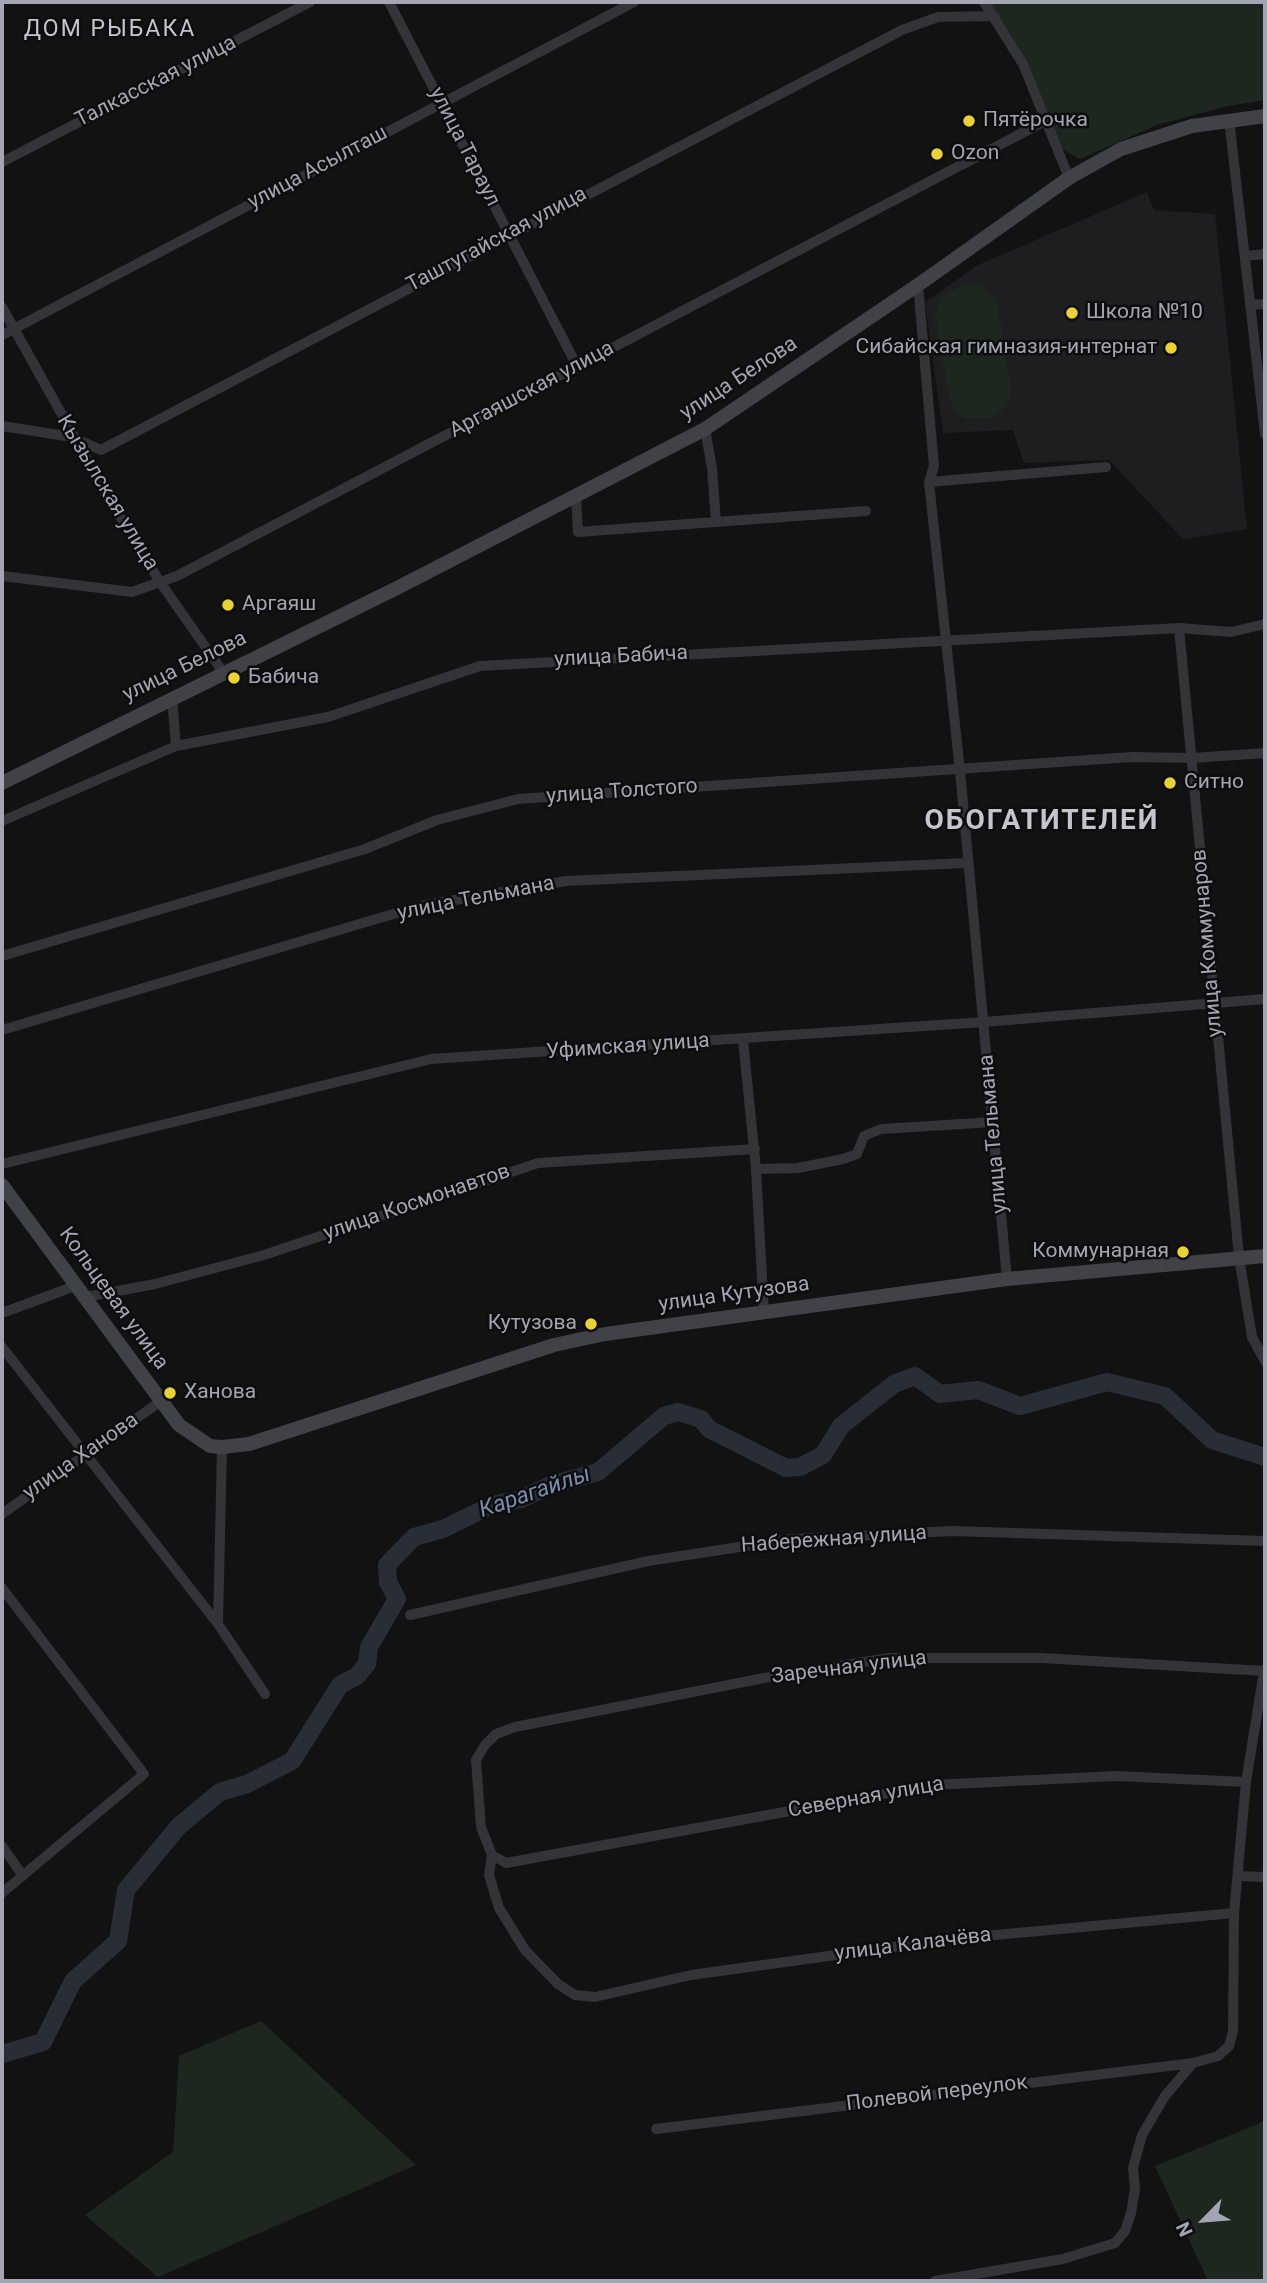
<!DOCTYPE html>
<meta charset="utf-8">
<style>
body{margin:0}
#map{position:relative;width:1267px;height:2283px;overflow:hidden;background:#121213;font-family:Roboto,sans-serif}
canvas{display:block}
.frame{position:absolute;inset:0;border:4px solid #a4a5b3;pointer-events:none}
.north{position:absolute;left:1169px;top:2185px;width:70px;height:70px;-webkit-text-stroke:5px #0d0d0e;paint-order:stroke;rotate:245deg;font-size:19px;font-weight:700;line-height:28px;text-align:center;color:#a4a5b3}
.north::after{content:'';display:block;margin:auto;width:24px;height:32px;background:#a4a5b3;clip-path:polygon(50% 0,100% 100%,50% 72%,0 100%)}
</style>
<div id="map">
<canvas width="1267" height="2283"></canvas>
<div class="frame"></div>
<div class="north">N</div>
</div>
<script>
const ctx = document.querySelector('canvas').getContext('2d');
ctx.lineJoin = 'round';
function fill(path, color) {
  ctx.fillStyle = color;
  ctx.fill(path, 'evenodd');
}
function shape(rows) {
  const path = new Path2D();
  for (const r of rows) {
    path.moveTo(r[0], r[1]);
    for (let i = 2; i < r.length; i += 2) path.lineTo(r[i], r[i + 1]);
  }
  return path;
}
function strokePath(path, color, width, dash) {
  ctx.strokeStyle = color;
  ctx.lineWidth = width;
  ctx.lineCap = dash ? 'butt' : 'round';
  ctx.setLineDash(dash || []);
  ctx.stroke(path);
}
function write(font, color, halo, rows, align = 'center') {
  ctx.font = font + ' Roboto,sans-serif';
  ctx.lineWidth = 5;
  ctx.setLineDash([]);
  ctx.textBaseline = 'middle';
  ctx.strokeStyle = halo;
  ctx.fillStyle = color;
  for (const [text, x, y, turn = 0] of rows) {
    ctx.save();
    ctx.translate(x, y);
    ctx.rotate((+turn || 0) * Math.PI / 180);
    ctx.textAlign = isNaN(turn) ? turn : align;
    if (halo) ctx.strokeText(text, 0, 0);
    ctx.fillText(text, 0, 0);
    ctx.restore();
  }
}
const built = shape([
 [1147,192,1154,210,1215,214,1247,529,1183,539,1109,460,1024,463,1013,430,943,433,925,302,978,265]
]);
const green = shape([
 [978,2,1265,2,1265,100,1228,106,1157,125,1080,159,1060,148,1016,62],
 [966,284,983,287,996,297,1012,394,1006,407,990,418,965,418,958,415,950,402,935,313,942,296],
 [261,2021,416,2165,158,2277,85,2215,173,2152,179,2056],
 [1265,2121,1265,2281,1208,2281,1155,2166]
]);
const river = shape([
 [2,2054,43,2042,73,1981,118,1941,126,1890,179,1826,220,1792,247,1784,292,1761,340,1685,357,1676,367,1664,369,1647,397,1599,388,1582,387,1565,414,1537,443,1529,492,1505,521,1499,551,1485,598,1472,664,1416,678,1412,701,1419,709,1429,786,1468,800,1467,823,1455,841,1426,894,1384,915,1376,940,1394,978,1390,1020,1406,1107,1382,1165,1396,1212,1440,1265,1457]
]);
const minor = shape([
 [389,2,577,366],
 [984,2,1023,64,1069,178],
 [1229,119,1265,434],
 [2,162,310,2],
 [1246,256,1265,254],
 [918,285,934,466,929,482,960,771,1007,1279],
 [1250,305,1265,304],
 [2,307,105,492,160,582,223,672],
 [2,335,634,2],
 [2,426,72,437,101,450,902,30,938,17,994,16],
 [705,429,712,468,716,522],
 [929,482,1106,467],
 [576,497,578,532,866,511],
 [2,576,132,592,177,576,1045,121],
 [1179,628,1239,1257,1252,1337,1265,1361],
 [172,697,176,746],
 [2,821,176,746,328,717,480,666,1179,628,1231,632,1265,624],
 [2,956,365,849,437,820,518,799,1132,757,1192,758,1265,753],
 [2,1030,420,906,566,881,966,863],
 [743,1040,756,1169,764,1313],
 [2,1164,431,1059,984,1022,1265,999],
 [756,1169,798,1168,843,1159,857,1154,864,1136,881,1129,993,1122],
 [86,1297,155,1284,264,1255,538,1163,755,1149],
 [2,1313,78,1285],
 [2,1347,218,1624,265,1694],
 [2,1514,161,1401],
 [2,1588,144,1774,2,1893],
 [410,1615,648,1561,792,1539,952,1531,1265,1541],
 [218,1623,222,1447],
 [2,1846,23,1876],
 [492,1855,506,1863,932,1785,1116,1776,1246,1782],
 [1239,1876,1265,1877],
 [1234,1913,952,1939,691,1975,595,1997,575,1995,558,1984,525,1950,499,1908,489,1875,492,1855,481,1827,476,1760,485,1745,496,1734,515,1727,764,1678,889,1658,1041,1658,1265,1671],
 [656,2129,1193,2063,1218,2056,1229,2046,1233,2031,1234,1913,1246,1782,1264,1671],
 [935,2281,1063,2259,1115,2243,1125,2231,1131,2213,1135,2189,1133,2168,1142,2135,1165,2096,1193,2063]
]);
const secondary = shape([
 [2,783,399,587,705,429,918,285,1069,178,1121,149,1192,126,1265,116],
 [2,1185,179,1425,210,1446,222,1447,249,1444,554,1345,605,1334,1007,1279,1265,1256]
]);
const markers = [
 [969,121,7,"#ead233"],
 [937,154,7,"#ead233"],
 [1072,313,7,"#ead233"],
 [1171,348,7,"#ead233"],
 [228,605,7,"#ead233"],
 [234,678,7,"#ead233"],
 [1170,783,7,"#ead233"],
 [1183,1252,7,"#ead233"],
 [591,1324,7,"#ead233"],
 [170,1393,7,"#ead233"]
];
const streetNames = [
 ["Талкасская улица",156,82,-27],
 ["улица Тараул",464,147,63],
 ["улица Асылташ",318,168,-28],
 ["Таштугайская улица",497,240,-28],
 ["улица Белова",739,379,-33],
 ["Аргаяшская улица",532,390,-28],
 ["Кызылская улица",107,493,59],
 ["улица Бабича",621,657,-3],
 ["улица Белова",185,667,-26],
 ["улица Толстого",622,792,-4],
 ["улица Тельмана",476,899,-11],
 ["улица Коммунаров",1208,943,-95],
 ["Уфимская улица",628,1047,-4],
 ["улица Тельмана",994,1134,-95],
 ["улица Космонавтов",417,1203,-19],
 ["улица Кутузова",734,1295,-8],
 ["Кольцевая улица",113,1299,54],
 ["улица Ханова",81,1457,-35],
 ["Набережная улица",834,1540,-4],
 ["Заречная улица",849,1668,-7],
 ["Северная улица",866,1798,-10],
 ["улица Калачёва",913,1945,-7],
 ["Полевой переулок",937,2094,-7]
];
const poiNames = [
 ["Пятёрочка",983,121],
 ["Ozon",951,154],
 ["Школа №10",1086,313],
 ["Сибайская гимназия-интернат",1157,348,"right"],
 ["Аргаяш",242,605],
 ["Бабича",248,678],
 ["Ситно",1184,783],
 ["Коммунарная",1169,1252,"right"],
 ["Кутузова",577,1324,"right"],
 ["Ханова",184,1393]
];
const neighbourhoodNames = [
 ["ДОМ РЫБАКА",110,30]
];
const waterNames = [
 ["Карагайлы",535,1493,-19]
];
const districtNames = [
 ["ОБОГАТИТЕЛЕЙ",1042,822]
];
fill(built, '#1e1e20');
fill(green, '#1e2620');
strokePath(river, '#292e36', 18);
strokePath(minor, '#333338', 10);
strokePath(secondary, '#414148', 14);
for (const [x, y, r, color] of markers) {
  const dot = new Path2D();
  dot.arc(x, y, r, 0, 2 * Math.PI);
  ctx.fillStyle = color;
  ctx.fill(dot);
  strokePath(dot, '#0d0d0e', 2.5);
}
write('21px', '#a4a5b3', '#0d0d0e', streetNames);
write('21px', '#a4a5b3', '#0d0d0e', poiNames, 'left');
ctx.letterSpacing = '2px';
write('23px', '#c5c5d0', '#0d0d0e', neighbourhoodNames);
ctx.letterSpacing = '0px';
write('italic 23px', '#7b8cae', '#0d0d0e', waterNames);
ctx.letterSpacing = '2px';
write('bold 28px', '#c5c5d0', '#0d0d0e', districtNames);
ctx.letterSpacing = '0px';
</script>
